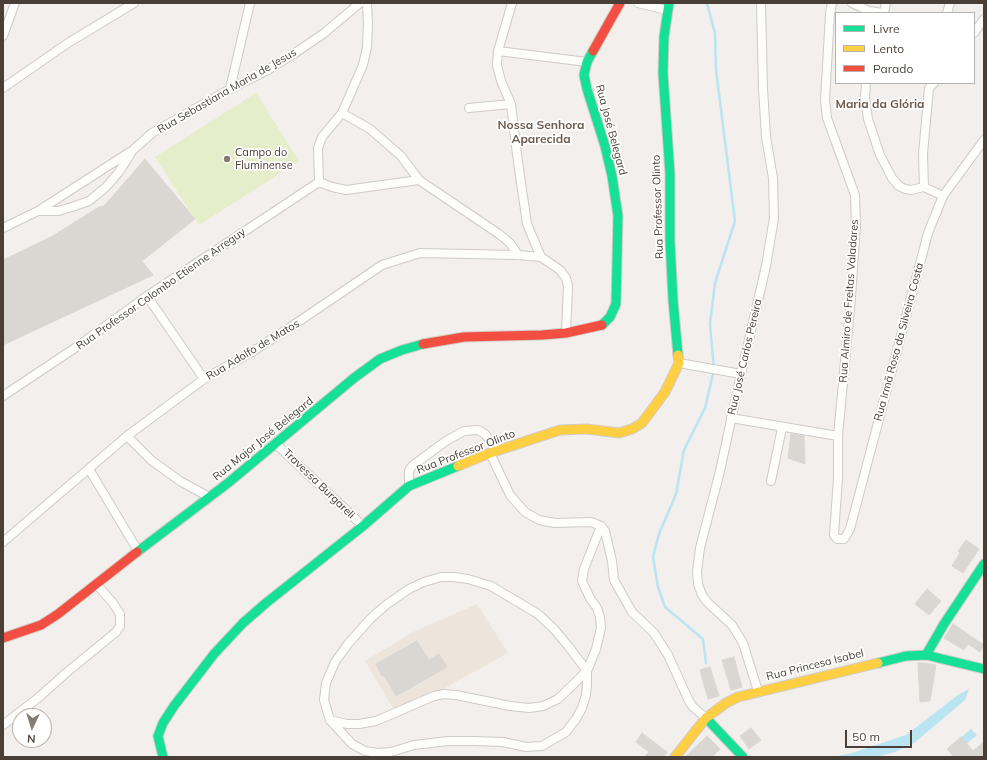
<!DOCTYPE html>
<meta charset="utf-8">
<style>
body{margin:0}
#map{position:relative;width:987px;height:760px;overflow:hidden;background:#f2efec;font-family:Mulish,sans-serif}
canvas{display:block}
.frame{position:absolute;inset:0;border:4px solid #493f36;pointer-events:none}
.legend{position:absolute;left:835px;top:12px;width:140px;height:72px;box-sizing:border-box;background:#fff;border:1px solid #b6b2af;margin:0;padding:5px 7px;list-style:none;font-size:12px;color:#493f36}
.legend li{display:flex;align-items:center;gap:8px;height:20px}
.legend b{width:20px;border:1px solid #b6b2af}
.north{position:absolute;left:12px;top:708px;width:40px;height:40px;box-sizing:border-box;background:#fff;border:1px solid #b6b2af;border-radius:50%;rotate:184deg;font-size:11px;font-weight:700;line-height:16px;text-align:center;color:#493f36}
.north::after{content:'';display:block;margin:auto;width:14px;height:18px;background:#847d76;clip-path:polygon(50% 0,100% 100%,50% 72%,0 100%)}
.scale{position:absolute;left:845px;top:730px;width:67px;height:18px;box-sizing:border-box;border:2px solid #493f36;border-top:0;padding-left:5px;font-size:12px;line-height:14px;white-space:nowrap;color:#493f36;-webkit-text-stroke:3px #fff;paint-order:stroke}
</style>
<div id="map">
<canvas width="987" height="760"></canvas>
<div class="frame"></div>
<ul class="legend">
<li><b style="height:5px;background:#16e098"></b>Livre</li>
<li><b style="height:5px;background:#ffcf43"></b>Lento</li>
<li><b style="height:5px;background:#f24e42"></b>Parado</li>
</ul>
<div class="north">N</div>
<div class="scale">50 m</div>
</div>
<script>
const ctx = document.querySelector('canvas').getContext('2d');
ctx.lineJoin = 'round';
function fill(path, color) {
  ctx.fillStyle = color;
  ctx.fill(path, 'evenodd');
}
function shape(rows) {
  const path = new Path2D();
  for (const r of rows) {
    path.moveTo(r[0], r[1]);
    for (let i = 2; i < r.length; i += 2) path.lineTo(r[i], r[i + 1]);
  }
  return path;
}
function strokePath(path, color, width, dash) {
  ctx.strokeStyle = color;
  ctx.lineWidth = width;
  ctx.lineCap = dash ? 'butt' : 'round';
  ctx.setLineDash(dash || []);
  ctx.stroke(path);
}
function write(font, color, halo, rows, align = 'center') {
  ctx.font = font + ' Mulish,sans-serif';
  ctx.lineWidth = 3.5;
  ctx.setLineDash([]);
  ctx.textBaseline = 'middle';
  ctx.strokeStyle = halo;
  ctx.fillStyle = color;
  for (const [text, x, y, turn = 0] of rows) {
    ctx.save();
    ctx.translate(x, y);
    ctx.rotate((+turn || 0) * Math.PI / 180);
    ctx.textAlign = isNaN(turn) ? turn : align;
    if (halo) ctx.strokeText(text, 0, 0);
    ctx.fillText(text, 0, 0);
    ctx.restore();
  }
}
const education = shape([
 [477,604,508,653,432,695,396,713,365,661,413,632]
]);
const green = shape([
 [256,93,299,161,199,225,155,157]
]);
const water = shape([
 [969,689,965,700,914,743,895,752,876,757,833,757,852,753,906,735,958,695],
 [971,729,977,735,964,746,958,740]
]);
const stream = shape([
 [706,663,703,639,665,607,658,587,653,557,659,534,676,494,684,450,705,408,714,370,710,324,715,283,735,221,716,70,715,33,707,3]
]);
const building = shape([
 [145,159,195,219,142,261,153,275,3,345,3,260,51,237,99,207,104,206,145,159],
 [791,434,804,436,805,464,788,458,791,434],
 [966,540,979,549,963,573,952,566,960,553,958,551,966,540],
 [927,589,941,601,929,615,915,604,927,589],
 [953,624,984,645,980,652,968,644,964,650,944,638,953,624],
 [417,641,429,660,439,654,447,667,396,696,384,675,382,676,376,664,417,641],
 [734,657,742,687,731,690,722,660,734,657],
 [918,663,925,663,936,665,930,701,920,702,918,663],
 [710,667,719,696,708,699,700,670,710,667],
 [751,728,761,740,749,749,740,736,751,728],
 [642,733,667,752,663,757,644,757,649,752,636,742,642,733],
 [707,736,720,749,712,757,685,757,707,736],
 [961,737,973,751,984,742,984,757,954,757,947,749,961,737]
]);
const street = shape([
 [512,3,498,51,497,65,501,81,511,104,517,155,527,224,541,257],
 [638,3,667,10],
 [832,3,830,14,825,100,827,118,855,195,856,225,851,297,838,436,838,478,834,535,837,539,844,539,850,529,928,233,943,196,984,140],
 [852,3,869,11,883,13],
 [884,13,886,3],
 [947,13,950,3],
 [974,33,984,19],
 [3,36,15,3],
 [498,51,587,62],
 [866,83,865,98,868,119,880,155,892,178,899,186,905,189,911,190,924,187,943,196],
 [3,88,68,43,134,3],
 [230,89,250,3],
 [469,108,511,104],
 [342,113,370,129,401,156,419,180,499,234,510,243,518,255],
 [319,182,318,148,322,137,342,113,363,65,367,47,368,24,367,3],
 [319,182,332,187,346,190,419,180],
 [924,187,923,154,929,88,934,83],
 [39,211,58,211,72,207,89,201,106,187,119,172,131,153],
 [3,228,38,211,133,150,152,133,230,89,266,71,295,53,323,34,360,3],
 [147,296,204,379],
 [679,363,741,374],
 [3,396,78,346,147,296,319,182],
 [731,418,838,436],
 [127,436,151,460,180,481,209,497],
 [275,443,363,526],
 [490,453,510,495,525,512,539,520,555,523,591,522,601,526,605,531,612,561,614,580,632,612,654,633,668,655,689,701,693,707,706,718],
 [89,469,138,551],
 [771,481,782,428],
 [409,486,409,471,412,466,446,441,464,431,478,430,485,434,497,451],
 [3,542,127,436,204,379,252,352,298,322,382,265,420,253,518,255,541,257,560,270,566,278,568,286,566,333],
 [441,577,454,577,468,579,491,586,538,614,554,629,569,647,587,671,587,684,586,695,582,708,576,719,566,732,542,746,526,747,503,742,474,741,448,741,414,745,391,752,377,753,365,751,352,744,330,720,324,700,326,683,335,662,348,644,370,619,386,605,409,589,424,582,441,577],
 [758,691,743,643,732,625,708,603,702,595,698,584,697,571,700,548,720,471,741,374,766,266,774,218,773,178,766,137,763,89,761,3],
 [330,720,347,724,359,724,376,721,434,696,444,694,456,695,510,706,529,708,543,706,558,699,587,671,596,649,601,628,600,617,597,608,590,598,582,581,584,569,601,526],
 [3,725,38,698,66,673,116,632,120,626,120,614,113,603,97,585]
]);
const fast = shape([
 [669,3,664,37,663,73,670,174,670,241,673,300,678,355],
 [593,51,587,62,584,75,587,89,605,146,612,176,618,216,616,304,610,317,602,325],
 [137,552,228,483,354,378,380,359,402,350,423,344],
 [926,655,944,624,984,564],
 [878,663,906,656,926,655,984,669],
 [706,718,743,757],
 [163,757,158,736,163,723,174,706,214,654,243,623,266,603,363,526,409,486,458,466]
]);
const slow = shape([
 [458,466,490,453,560,430,587,429,619,433,632,429,642,423,665,392,679,363,678,355],
 [675,757,706,718,726,703,738,697,878,663]
]);
const jam = shape([
 [593,51,620,3],
 [423,344,464,337,542,335,566,333,602,325],
 [3,638,41,625,58,614,137,552]
]);
const markers = [
 [227,159,4,"#847d76"]
];
const streetNames = [
 ["Rua Sebastiana Maria de Jesus",227,91,-30],
 ["Rua José Belegard",611,130,75],
 ["Rua Professor Olinto",658,207,-92],
 ["Rua Professor Colombo Etienne Arreguy",161,289,-35],
 ["Rua Almiro de Freitas Valadares",849,301,-86],
 ["Rua Irmã Rosa da Silveira Costa",899,342,-75],
 ["Rua Adolfo de Matos",253,350,-31],
 ["Rua José Carlos Pereira",745,357,-77],
 ["Rua Major José Belegard",263,439,-39],
 ["Rua Professor Olinto",466,452,-21],
 ["Travessa Burgareli",319,484,44],
 ["Rua Princesa Isabel",815,665,-14]
];
const poiNames = [
 ["Campo do",235,153],
 ["Fluminense",235,166]
];
const neighbourhoodNames = [
 ["Maria da Glória",880,104],
 ["Nossa Senhora",541,125],
 ["Aparecida",541,139]
];
fill(education, '#ede5db');
fill(green, '#e5edca');
fill(water, '#bae4f2');
strokePath(stream, '#bae4f2', 2.5);
fill(building, '#dad6d2');
strokePath(building, '#dbd6d1', 1);
strokePath(street, '#cfcbc7', 10);
strokePath(fast, '#d3ccc4', 11);
strokePath(slow, '#d3ccc4', 11);
strokePath(jam, '#d3ccc4', 11);
strokePath(street, '#fdfdfc', 8);
strokePath(fast, '#16e098', 9);
strokePath(slow, '#ffcf43', 9);
strokePath(jam, '#f24e42', 9);
for (const [x, y, r, color] of markers) {
  const dot = new Path2D();
  dot.arc(x, y, r, 0, 2 * Math.PI);
  ctx.fillStyle = color;
  ctx.fill(dot);
  strokePath(dot, '#fff', 1.5);
}
write('11px', '#493f36', '#fff', streetNames);
write('11px', '#493f36', '#fff', poiNames, 'left');
write('bold 12px', '#6d5b4d', '#fff', neighbourhoodNames);
</script>
